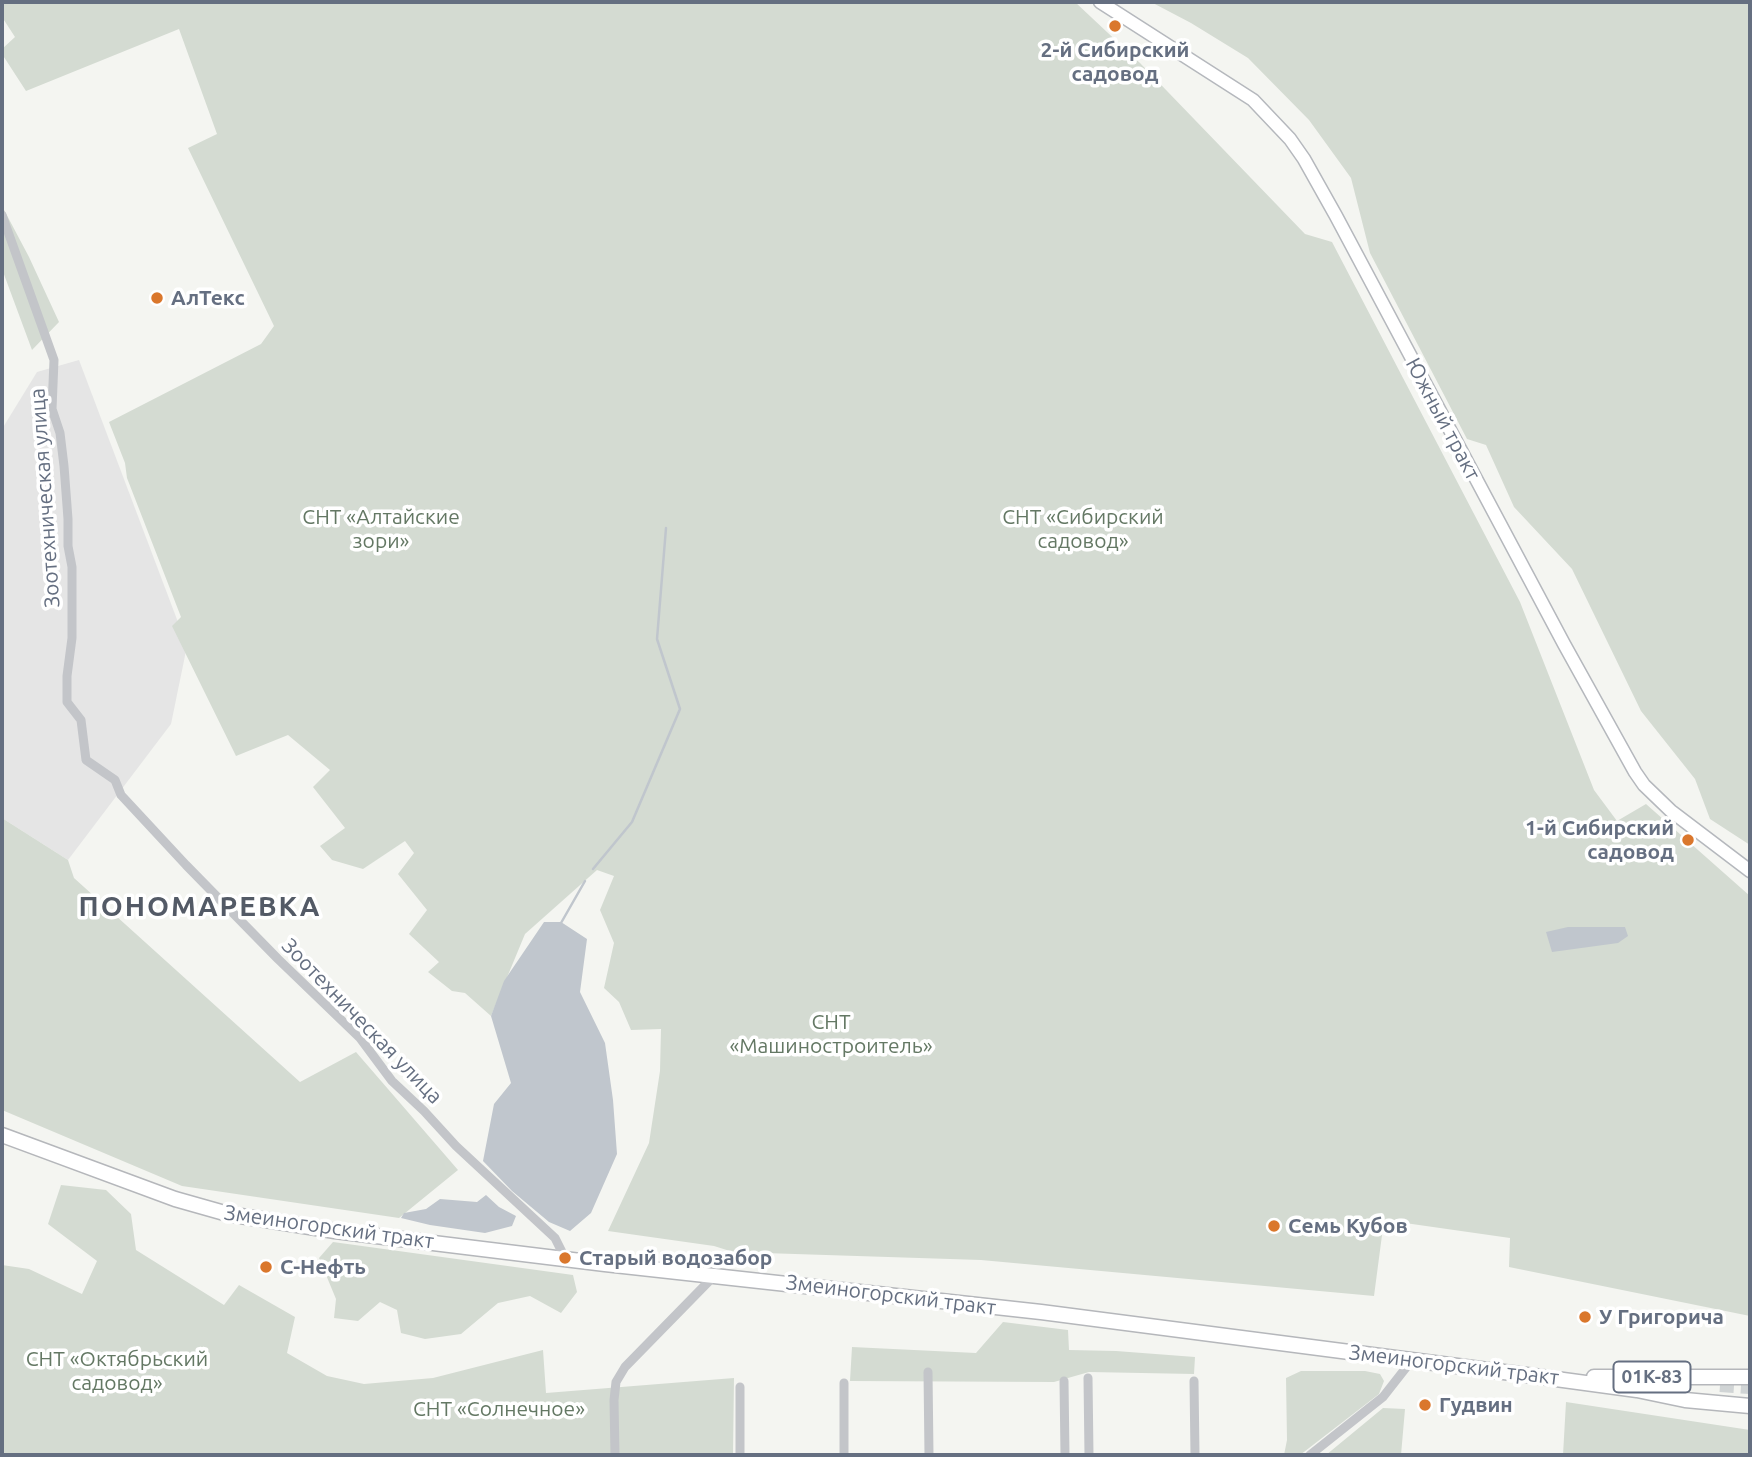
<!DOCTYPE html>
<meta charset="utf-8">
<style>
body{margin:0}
#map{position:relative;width:1752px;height:1457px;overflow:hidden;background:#f4f5f1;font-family:Ubuntu,sans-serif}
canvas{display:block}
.frame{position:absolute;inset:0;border:4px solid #656f81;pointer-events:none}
</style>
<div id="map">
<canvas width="1752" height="1457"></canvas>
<div class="frame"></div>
</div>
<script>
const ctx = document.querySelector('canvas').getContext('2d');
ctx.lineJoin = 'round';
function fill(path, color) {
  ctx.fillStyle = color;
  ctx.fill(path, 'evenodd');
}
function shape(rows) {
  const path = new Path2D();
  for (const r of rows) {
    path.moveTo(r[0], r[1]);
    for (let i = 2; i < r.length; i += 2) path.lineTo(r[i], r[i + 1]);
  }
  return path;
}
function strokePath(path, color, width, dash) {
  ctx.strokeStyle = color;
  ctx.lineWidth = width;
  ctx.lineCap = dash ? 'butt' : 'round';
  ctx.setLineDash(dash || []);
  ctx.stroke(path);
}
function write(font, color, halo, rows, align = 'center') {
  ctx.font = font + ' Ubuntu,sans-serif';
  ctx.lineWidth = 7;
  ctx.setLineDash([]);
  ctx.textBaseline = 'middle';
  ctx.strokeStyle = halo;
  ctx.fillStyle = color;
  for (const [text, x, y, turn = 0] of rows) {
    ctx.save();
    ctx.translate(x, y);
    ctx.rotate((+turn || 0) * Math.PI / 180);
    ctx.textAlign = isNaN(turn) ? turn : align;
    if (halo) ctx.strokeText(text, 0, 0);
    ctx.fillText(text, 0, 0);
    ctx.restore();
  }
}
const built = shape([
 [79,360,187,646,171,724,68,860,2,818,2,429,37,372]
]);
const green = shape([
 [2,2,1075,2,1140,63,1305,234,1332,242,1520,602,1594,790,1617,821,1646,804,1750,896,1750,1316,1509,1267,1510,1238,1384,1220,1374,1296,981,1260,733,1252,714,1246,608,1231,649,1143,660,1071,661,1029,631,1030,619,1002,604,988,614,943,600,910,614,876,597,870,525,934,491,1016,465,993,452,991,428,972,439,962,409,934,427,910,398,874,414,853,405,841,363,869,332,860,320,846,345,828,313,787,330,770,288,735,236,756,172,626,181,617,127,478,125,463,109,422,261,344,274,326,188,148,217,134,179,29,26,91,2,54,2,49,15,37,2,17],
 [1151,2,1750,2,1750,845,1710,819,1695,779,1641,711,1572,569,1514,507,1486,445,1467,439,1370,253,1351,178,1309,120,1248,58,1191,23],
 [2,206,29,257,59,322,32,350,2,269],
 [2,818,68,860,74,878,300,1082,356,1052,458,1170,399,1218,182,1186,2,1110],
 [61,1185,106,1190,131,1214,136,1250,224,1305,239,1285,295,1317,287,1353,327,1376,364,1384,433,1378,543,1350,546,1393,734,1378,733,1455,2,1455,2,1265,29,1269,82,1294,97,1261,48,1224],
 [333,1242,573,1275,577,1292,561,1313,530,1296,498,1303,461,1334,425,1339,401,1333,397,1310,380,1302,358,1321,334,1318,336,1299,319,1258],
 [1003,1322,1068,1330,1069,1350,1116,1351,1195,1357,1194,1374,1089,1372,1054,1382,850,1381,852,1347,976,1353],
 [1301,1371,1365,1371,1380,1374,1384,1381,1379,1394,1300,1455,1284,1455,1287,1440,1286,1378],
 [1566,1402,1750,1430,1750,1455,1563,1455],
 [1383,1408,1405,1409,1401,1455,1326,1455]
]);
const water = shape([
 [544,922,561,922,587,939,580,992,605,1043,613,1100,617,1154,591,1213,570,1231,549,1222,512,1191,483,1161,494,1104,511,1083,491,1016,504,981],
 [1568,927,1625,927,1628,936,1618,943,1552,952,1546,932],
 [486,1195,499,1207,516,1216,512,1226,485,1233,430,1225,401,1218,404,1213,426,1209,440,1199,477,1202]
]);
const stream = shape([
 [593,869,632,822,680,709,657,639,666,528],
 [561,923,585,881]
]);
const trunkTunnel = shape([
 [1720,1385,1750,1387]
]);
const minor = shape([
 [2,215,54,360,52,409,60,433,64,466,68,519,68,546,72,567,72,638,67,676,67,702,81,720,86,760,115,780,121,795,186,865,278,959,360,1038,392,1081,424,1111,456,1146,555,1238,565,1258],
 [928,1372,929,1455],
 [1088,1378,1089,1455],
 [1064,1381,1065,1455],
 [1194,1381,1195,1455],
 [844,1383,844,1455],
 [740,1387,740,1455],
 [615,1455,614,1400,616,1382,625,1367,715,1275],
 [1310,1455,1383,1397,1412,1360]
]);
const secondary = shape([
 [1100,2,1253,100,1290,139,1304,159,1336,216,1564,644,1635,772,1644,785,1671,811,1750,871]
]);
const trunk = shape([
 [2,1135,175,1199,228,1214,335,1231,605,1264,1041,1312,1519,1374,1637,1390,1685,1400,1750,1406],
 [1594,1377,1750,1377]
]);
const markers = [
 [1115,26,7,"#da772c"],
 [157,298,7,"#da772c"],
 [1688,840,7,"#da772c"],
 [1274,1226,7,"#da772c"],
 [565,1258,7,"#da772c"],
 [266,1267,7,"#da772c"],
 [1585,1317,7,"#da772c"],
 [1425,1405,7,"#da772c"]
];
const shields = [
 [1652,1377,77]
];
const shieldNames = [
 ["01К-83",1652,1377]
];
const poiNames = [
 ["2-й Сибирский",1115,50,"center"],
 ["садовод",1115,74,"center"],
 ["АлТекс",171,298],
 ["1-й Сибирский",1674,828,"right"],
 ["садовод",1674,852,"right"],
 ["Семь Кубов",1288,1226],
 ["Старый водозабор",579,1258],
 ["С-Нефть",280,1267],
 ["У Григорича",1599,1317],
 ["Гудвин",1439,1405]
];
const streetNames = [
 ["Южный тракт",1443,419,62],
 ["Зоотехническая улица",45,498,-94],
 ["Зоотехническая улица",362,1021,46],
 ["Змеиногорский тракт",329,1227,8],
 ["Змеиногорский тракт",891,1295,7],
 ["Змеиногорский тракт",1454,1365,7]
];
const parkNames = [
 ["СНТ «Алтайские",381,517],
 ["зори»",381,541],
 ["СНТ «Сибирский",1083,517],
 ["садовод»",1083,541],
 ["СНТ",831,1022],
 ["«Машиностроитель»",831,1046],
 ["СНТ «Октябрьский",117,1359],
 ["садовод»",117,1383],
 ["СНТ «Солнечное»",499,1409]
];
const districtNames = [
 ["ПОНОМАРЕВКА",200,907]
];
fill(built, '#e5e5e5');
fill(green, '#d4dbd2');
fill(water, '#c0c6cd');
strokePath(stream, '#c0c6cd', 2.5);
strokePath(trunkTunnel, '#d0d4d5', 14, [14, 7]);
strokePath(secondary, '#b5b8bd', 15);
strokePath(trunk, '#b5b7bb', 17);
strokePath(minor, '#c3c5c9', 9);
strokePath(secondary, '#fff', 12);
strokePath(trunk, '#fff', 14);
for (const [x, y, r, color] of markers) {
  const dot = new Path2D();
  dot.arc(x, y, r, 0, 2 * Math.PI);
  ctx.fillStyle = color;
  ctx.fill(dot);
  strokePath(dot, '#fff', 2.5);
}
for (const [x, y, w] of shields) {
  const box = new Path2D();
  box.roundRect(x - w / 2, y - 15.5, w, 31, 5);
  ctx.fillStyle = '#fff';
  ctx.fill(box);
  strokePath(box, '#656f81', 2);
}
write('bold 19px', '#656f81', null, shieldNames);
write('bold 21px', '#656f81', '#fff', poiNames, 'left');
write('21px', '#656f81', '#fff', streetNames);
write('21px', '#647864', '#fff', parkNames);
ctx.letterSpacing = '2px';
write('bold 28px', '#535a66', '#fff', districtNames);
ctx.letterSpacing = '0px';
</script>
